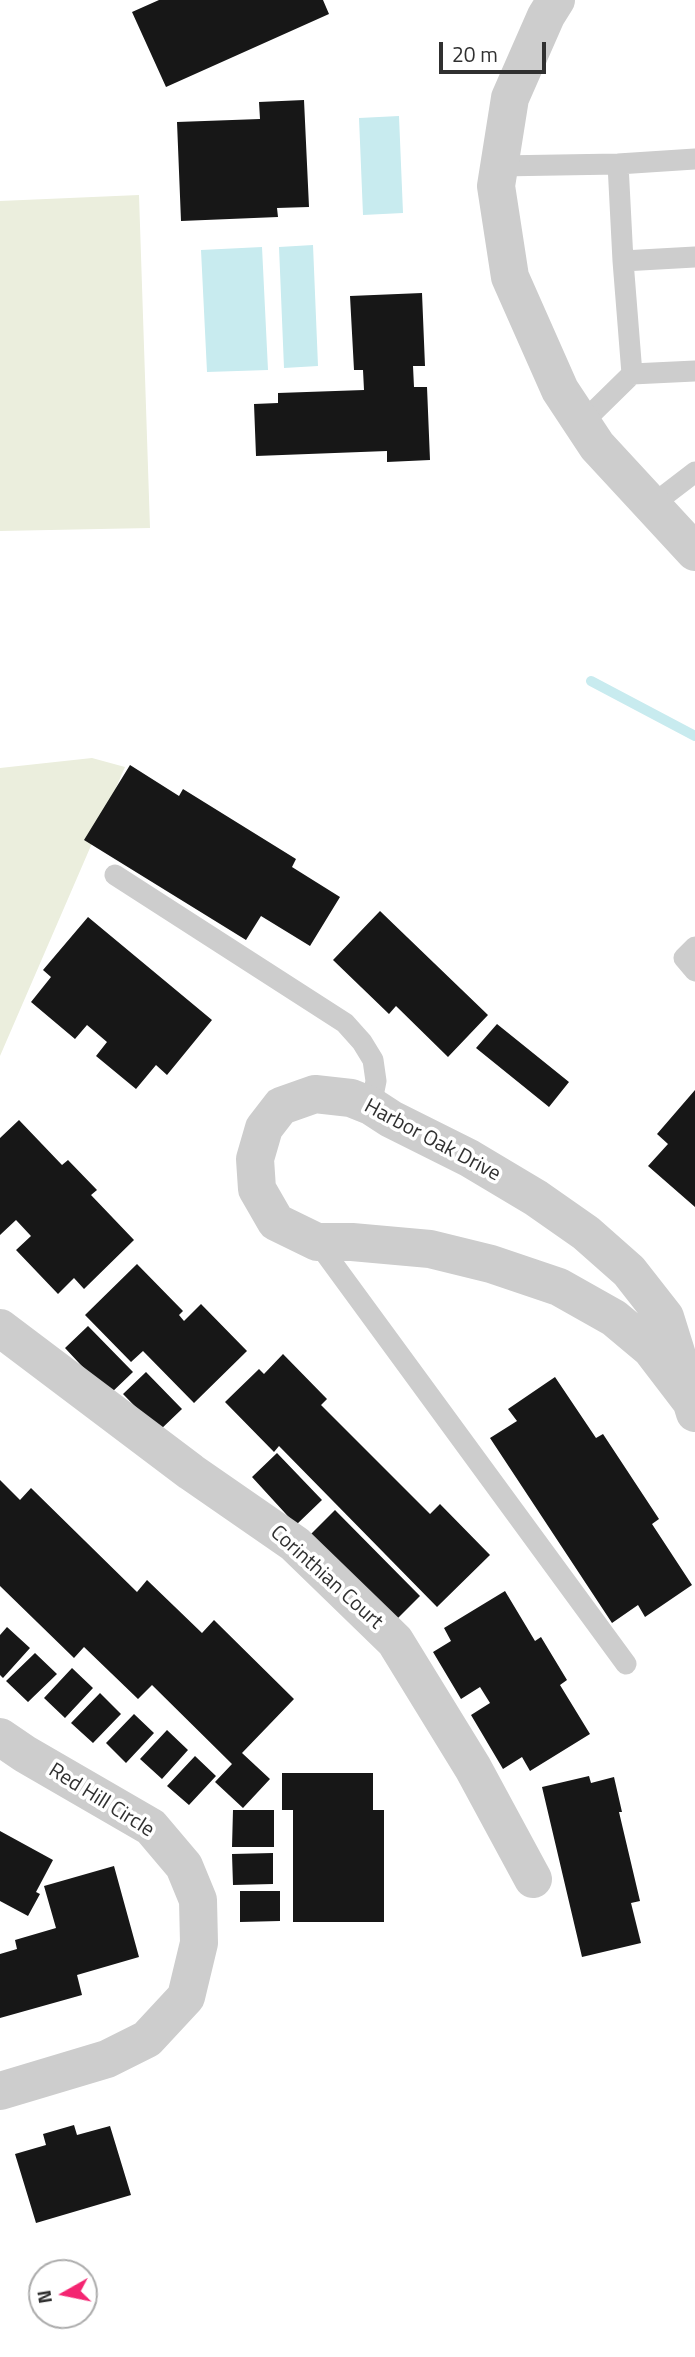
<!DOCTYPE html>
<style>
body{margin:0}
#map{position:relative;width:695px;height:2357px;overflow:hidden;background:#fff;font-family:"Titillium Web",sans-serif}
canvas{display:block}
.north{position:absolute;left:28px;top:2259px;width:70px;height:70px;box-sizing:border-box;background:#fff;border:2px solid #acacac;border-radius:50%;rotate:261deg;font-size:19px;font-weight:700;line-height:28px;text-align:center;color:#303030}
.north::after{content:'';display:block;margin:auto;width:24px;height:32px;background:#f42571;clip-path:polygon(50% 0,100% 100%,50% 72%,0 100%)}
.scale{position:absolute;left:439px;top:42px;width:107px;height:32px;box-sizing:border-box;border:4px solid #303030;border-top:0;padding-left:9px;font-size:21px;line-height:24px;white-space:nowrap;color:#303030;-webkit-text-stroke:5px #fff;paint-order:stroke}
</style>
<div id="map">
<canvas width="695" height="2357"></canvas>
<div class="north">N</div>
<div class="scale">20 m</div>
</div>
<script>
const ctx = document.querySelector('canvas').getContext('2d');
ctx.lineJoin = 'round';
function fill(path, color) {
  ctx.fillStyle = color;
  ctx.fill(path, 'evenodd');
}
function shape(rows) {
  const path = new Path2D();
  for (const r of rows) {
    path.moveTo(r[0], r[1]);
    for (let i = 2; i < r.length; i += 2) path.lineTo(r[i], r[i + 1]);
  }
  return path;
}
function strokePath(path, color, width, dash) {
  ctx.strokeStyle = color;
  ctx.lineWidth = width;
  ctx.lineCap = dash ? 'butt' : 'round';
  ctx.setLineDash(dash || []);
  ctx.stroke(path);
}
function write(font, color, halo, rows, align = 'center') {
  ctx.font = font + ' "Titillium Web",sans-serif';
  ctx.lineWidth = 7;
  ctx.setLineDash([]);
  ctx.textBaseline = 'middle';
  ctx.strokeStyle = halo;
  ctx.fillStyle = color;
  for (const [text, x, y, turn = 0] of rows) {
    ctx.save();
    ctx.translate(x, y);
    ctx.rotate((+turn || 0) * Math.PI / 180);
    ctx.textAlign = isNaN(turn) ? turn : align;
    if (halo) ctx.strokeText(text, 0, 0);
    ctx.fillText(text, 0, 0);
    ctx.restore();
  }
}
const green = shape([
 [139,195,150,528,0,531,0,201],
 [92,758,125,767,0,1056,0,768]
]);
const water = shape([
 [399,116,403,213,363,215,359,118],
 [313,245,318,366,284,368,279,247],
 [262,247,268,370,207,372,201,250]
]);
const stream = shape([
 [591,681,695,736]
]);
const building = shape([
 [159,0,323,0,329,14,166,87,132,12],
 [304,100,309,207,277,208,278,217,181,221,177,122,260,119,259,102],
 [422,293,425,366,413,366,414,387,427,387,430,460,387,462,387,451,256,456,254,404,278,403,278,393,364,390,363,370,354,370,350,296],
 [130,765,179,796,183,789,296,859,292,867,340,897,310,946,261,916,246,940,84,840],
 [380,911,488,1015,448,1057,396,1006,389,1014,333,960],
 [88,917,212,1020,167,1075,156,1065,136,1089,96,1056,107,1042,87,1025,75,1039,31,1002,51,977,43,970],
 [497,1024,569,1082,549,1107,476,1048],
 [695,1090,695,1207,648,1166,668,1144,657,1134],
 [19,1120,62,1165,68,1160,97,1190,91,1195,134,1240,84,1289,74,1278,58,1294,16,1250,31,1236,16,1220,0,1235,0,1138],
 [137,1264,183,1311,179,1315,184,1321,201,1304,247,1351,194,1403,143,1351,131,1362,85,1315],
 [88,1326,133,1372,109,1395,65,1348],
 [283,1354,327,1399,321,1405,430,1514,440,1504,490,1555,437,1607,279,1446,274,1452,225,1402,259,1369,264,1374],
 [146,1372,182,1409,159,1431,123,1394],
 [555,1377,596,1438,603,1434,659,1519,652,1524,692,1585,645,1617,638,1605,612,1623,490,1438,517,1421,508,1409],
 [277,1453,322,1500,296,1525,252,1477],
 [0,1480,20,1500,31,1488,137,1592,147,1580,202,1633,214,1620,294,1699,242,1753,270,1779,243,1808,215,1782,232,1764,152,1685,138,1699,84,1647,74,1658,0,1586],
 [335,1510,420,1596,395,1621,310,1535],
 [505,1591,535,1641,541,1637,567,1680,560,1685,590,1734,530,1771,522,1757,503,1769,471,1715,490,1703,480,1687,461,1699,433,1652,451,1641,444,1628],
 [7,1627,30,1648,3,1678,0,1675,0,1635],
 [35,1653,57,1674,28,1702,6,1681],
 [72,1668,93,1688,65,1718,44,1698],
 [100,1693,121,1714,93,1743,71,1723],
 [134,1714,154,1733,126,1763,106,1743],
 [167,1730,188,1750,162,1779,140,1759],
 [195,1756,216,1776,189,1805,167,1786],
 [282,1773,373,1773,373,1810,384,1810,384,1922,293,1922,293,1810,282,1810],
 [589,1776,591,1783,614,1777,622,1812,619,1812,640,1901,631,1903,641,1943,582,1957,542,1787],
 [233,1810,274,1810,274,1847,232,1847],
 [0,1831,53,1860,36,1892,40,1894,28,1916,0,1901],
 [273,1853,273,1884,233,1885,232,1854],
 [114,1866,139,1957,77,1975,82,1995,0,2018,0,1954,17,1949,15,1940,56,1928,44,1886],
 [240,1891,280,1891,280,1921,240,1922],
 [74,2125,77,2135,110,2126,131,2195,36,2223,15,2154,46,2145,43,2134]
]);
const service = shape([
 [618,164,623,261,695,257],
 [499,166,618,164,695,159],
 [632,374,695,371],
 [582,423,632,374,623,261],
 [652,505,695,472],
 [115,875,345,1023,362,1042,373,1060,376,1081,371,1106],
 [695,947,684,958,695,971],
 [317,1242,626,1664]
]);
const minor = shape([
 [556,0,546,16,510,98,496,186,510,277,560,390,597,446,695,552],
 [0,1328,191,1472,295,1544,395,1641,473,1768,533,1879],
 [690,1400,651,1349,614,1318,559,1287,491,1264,430,1249,352,1242,317,1242,276,1222,257,1189,255,1159,264,1128,281,1106,315,1094,351,1098,371,1106,391,1119,469,1158,536,1198,586,1233,629,1271,665,1317,695,1413],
 [0,1737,25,1754,151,1827,184,1866,198,1900,199,1943,186,1997,147,2039,107,2059,0,2091]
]);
const streetNames = [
 ["Harbor Oak Drive",432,1141,28],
 ["Corinthian Court",326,1578,42],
 ["Red Hill Circle",101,1801,32]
];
fill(green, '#ebeedd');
fill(water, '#c8ebef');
strokePath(stream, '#c8ebef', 10);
fill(building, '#171717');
strokePath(service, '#cdcdcd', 21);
strokePath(minor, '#cdcdcd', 38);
write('21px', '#303030', '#fff', streetNames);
</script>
